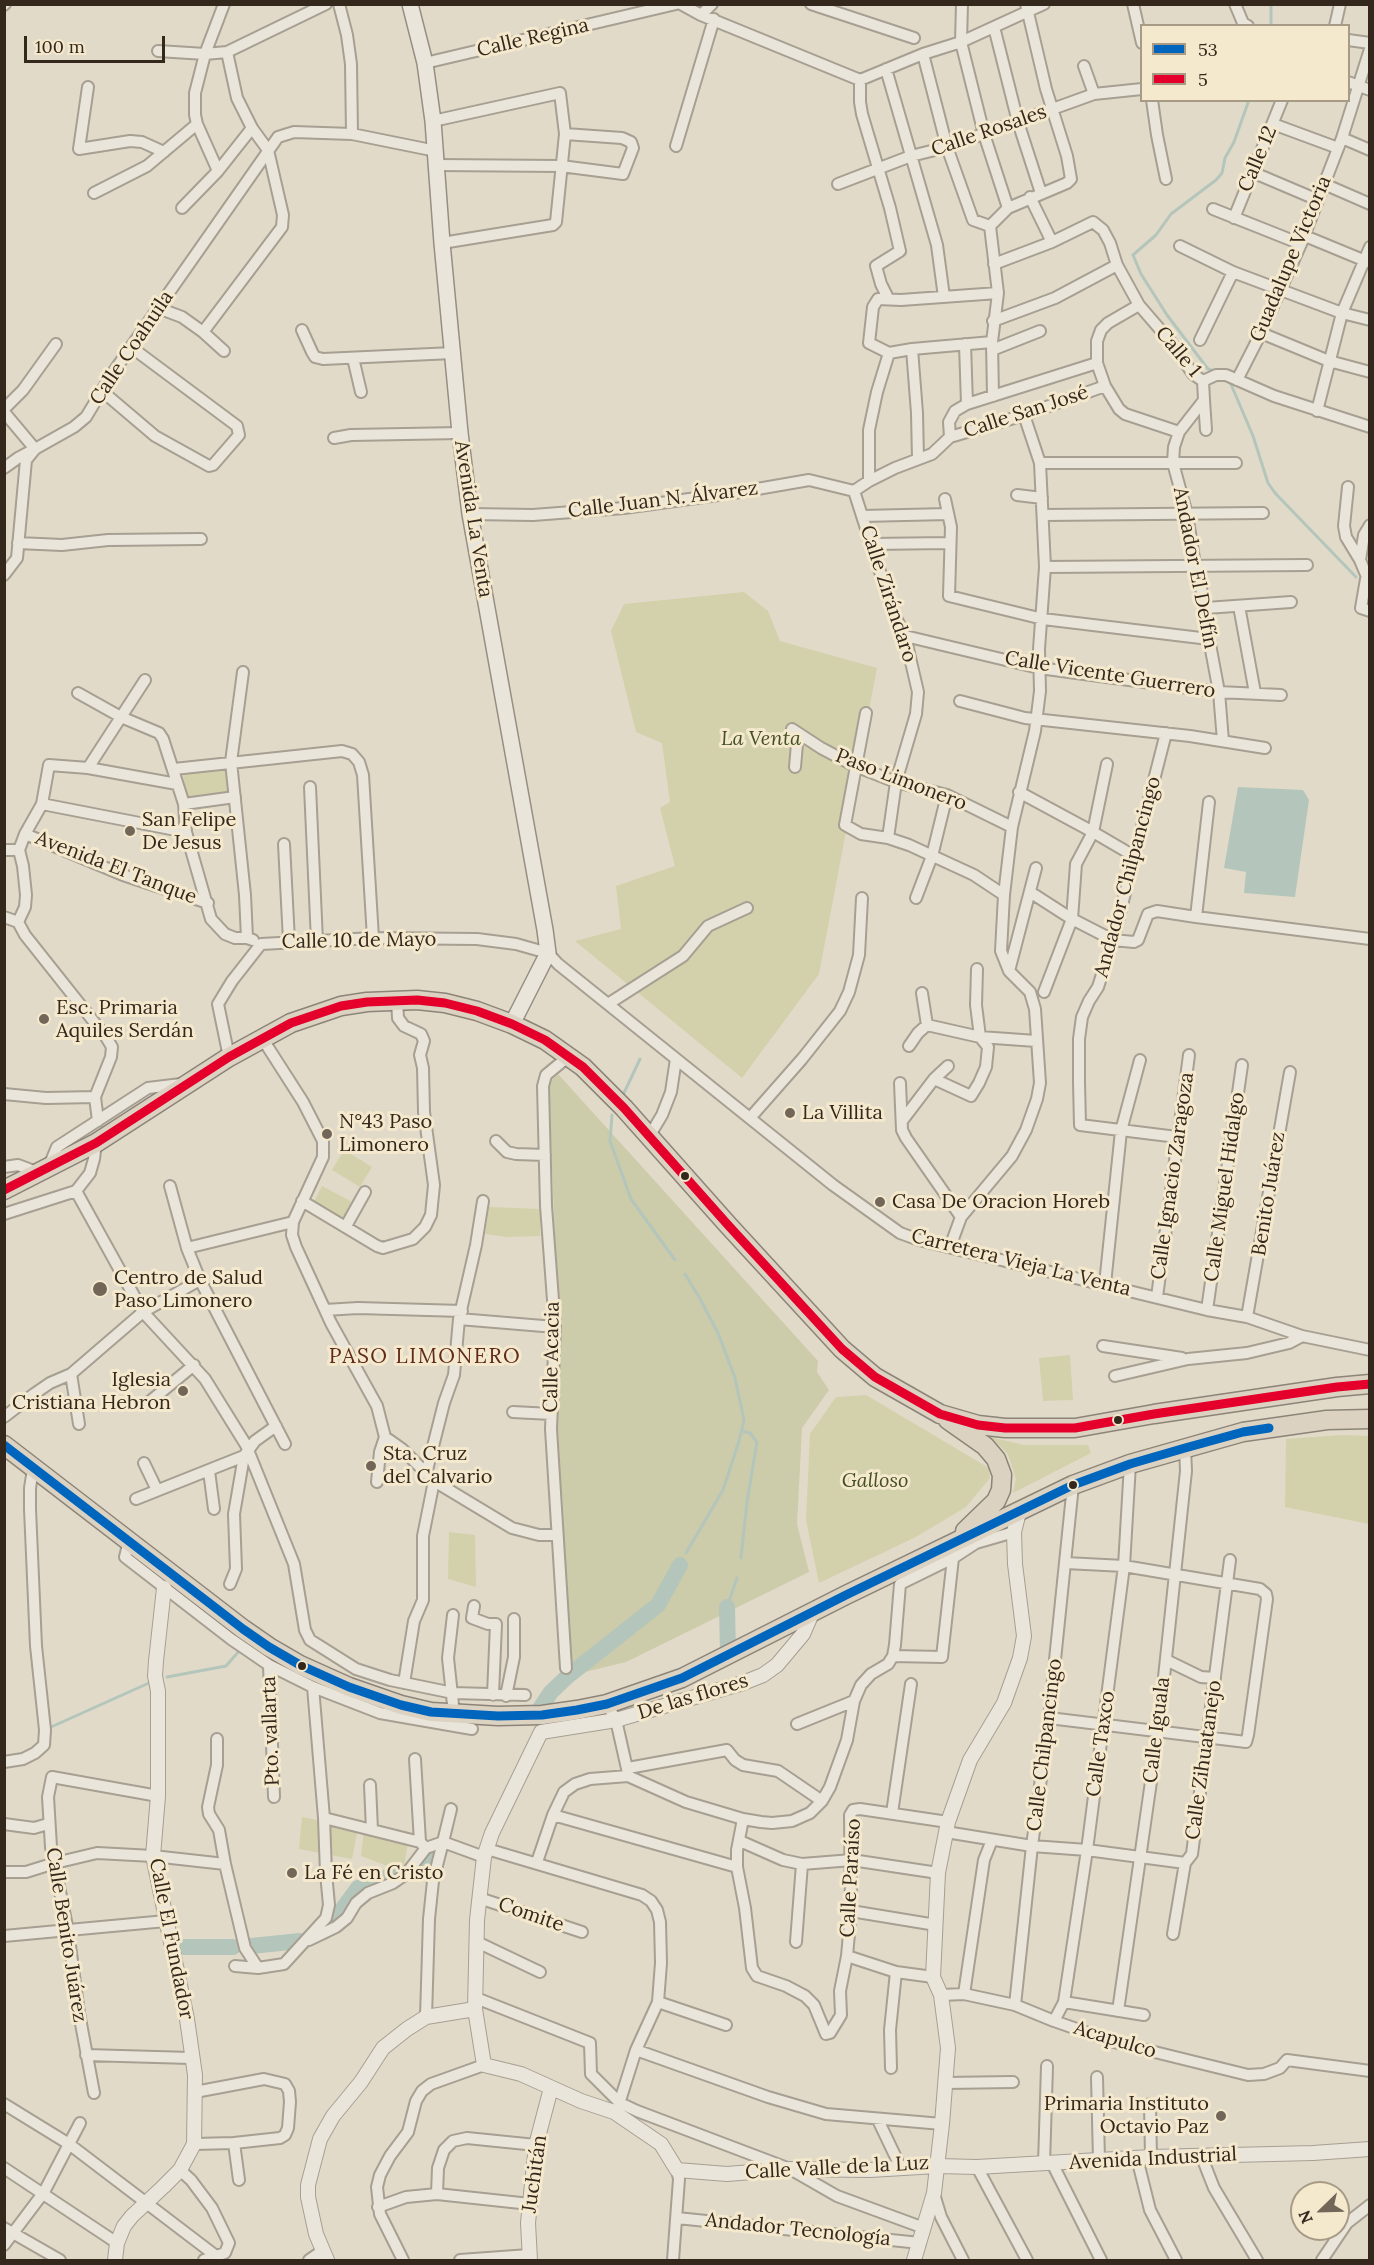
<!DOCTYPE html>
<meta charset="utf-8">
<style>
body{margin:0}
#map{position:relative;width:1374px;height:2265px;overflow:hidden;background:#e2dac8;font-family:Lora,serif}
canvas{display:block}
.frame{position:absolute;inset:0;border:6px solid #34271c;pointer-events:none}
.legend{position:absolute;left:1140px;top:24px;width:210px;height:78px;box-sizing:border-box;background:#f4e8cd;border:2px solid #a79b86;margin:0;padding:8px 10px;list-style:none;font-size:18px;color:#34271c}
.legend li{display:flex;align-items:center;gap:12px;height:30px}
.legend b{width:30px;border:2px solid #a79b86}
.north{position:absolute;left:1290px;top:2181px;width:60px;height:60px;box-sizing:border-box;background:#f4e8cd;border:2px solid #a79b86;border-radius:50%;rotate:247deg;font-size:16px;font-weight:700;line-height:24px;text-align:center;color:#34271c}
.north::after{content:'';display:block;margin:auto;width:21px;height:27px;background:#716658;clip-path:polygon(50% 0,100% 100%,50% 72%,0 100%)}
.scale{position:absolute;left:24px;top:36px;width:141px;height:27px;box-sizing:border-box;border:3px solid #34271c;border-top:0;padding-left:8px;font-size:18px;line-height:21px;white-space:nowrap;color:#34271c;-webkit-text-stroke:4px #f4e8cd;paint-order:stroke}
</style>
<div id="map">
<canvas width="1374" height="2265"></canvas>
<div class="frame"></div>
<ul class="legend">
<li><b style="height:8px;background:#0065bd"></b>53</li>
<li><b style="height:8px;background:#e4002b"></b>5</li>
</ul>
<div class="north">N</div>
<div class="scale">100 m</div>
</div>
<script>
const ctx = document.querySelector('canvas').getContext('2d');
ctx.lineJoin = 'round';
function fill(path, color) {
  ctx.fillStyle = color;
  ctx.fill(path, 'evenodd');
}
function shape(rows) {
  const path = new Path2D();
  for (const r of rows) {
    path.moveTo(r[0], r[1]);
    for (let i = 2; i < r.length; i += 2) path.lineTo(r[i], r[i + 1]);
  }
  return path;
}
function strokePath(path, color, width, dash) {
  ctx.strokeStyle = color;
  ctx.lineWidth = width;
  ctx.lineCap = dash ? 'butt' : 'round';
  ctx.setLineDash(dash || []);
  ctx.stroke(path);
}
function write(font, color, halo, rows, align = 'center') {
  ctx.font = font + ' Lora,serif';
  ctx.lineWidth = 6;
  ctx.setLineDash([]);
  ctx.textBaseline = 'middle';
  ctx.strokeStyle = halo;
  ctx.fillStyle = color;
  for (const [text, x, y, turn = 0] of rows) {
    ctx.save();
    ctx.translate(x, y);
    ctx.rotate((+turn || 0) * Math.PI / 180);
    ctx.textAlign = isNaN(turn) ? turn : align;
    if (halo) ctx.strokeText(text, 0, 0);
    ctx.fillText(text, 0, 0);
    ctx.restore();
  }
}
const green = shape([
 [744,592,768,611,780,641,877,668,819,974,742,1078,575,941,621,929,616,886,675,866,660,808,670,802,662,743,636,732,611,631,624,604],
 [229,769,230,794,186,800,183,773],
 [344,1150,372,1167,360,1187,332,1170],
 [322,1186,354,1203,347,1219,312,1205],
 [489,1207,540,1209,540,1236,506,1237,485,1234],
 [1070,1355,1073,1400,1043,1401,1039,1358],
 [866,1395,989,1468,990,1478,966,1507,916,1537,819,1583,806,1520,810,1434,836,1397],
 [1342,1435,1369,1436,1369,1524,1285,1507,1286,1439],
 [990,1437,1024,1445,1088,1445,1091,1453,1013,1493,1016,1479,1010,1460,1007,1453],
 [449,1532,475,1535,476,1587,448,1579],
 [302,1817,358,1828,352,1859,299,1849],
 [364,1830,408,1843,403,1872,361,1856]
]);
const cemetery = shape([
 [558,1074,818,1361,817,1372,829,1390,802,1428,797,1524,809,1572,626,1662,568,1676,563,1505,555,1428,559,1355,549,1083]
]);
const water = shape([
 [1238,787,1303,790,1309,800,1295,897,1244,893,1246,872,1224,868]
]);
const stream = shape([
 [1271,4,1271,26],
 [1214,371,1208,369,1167,315,1141,274,1133,255,1156,235,1171,214,1216,180,1222,173,1225,158,1234,142,1249,100],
 [1230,382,1253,436,1268,483,1275,493,1356,577],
 [624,1093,640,1059],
 [612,1115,610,1141,631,1199,675,1260],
 [685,1274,699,1297,718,1333,735,1378,744,1420,739,1441,723,1490,686,1553],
 [741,1558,747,1502,757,1442,750,1433,742,1431],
 [727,1607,737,1578],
 [167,1677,226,1666,240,1650],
 [51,1727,149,1683]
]);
const river = shape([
 [718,1658,728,1653,727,1607],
 [539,1710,551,1692,568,1676,658,1605,680,1565],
 [422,1861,440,1848],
 [321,1933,327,1930,358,1888,399,1873],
 [251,1946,300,1941],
 [176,1947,233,1947]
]);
const minor = shape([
 [339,4,347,35,351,64,352,134],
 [681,4,701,15,860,80,923,54,961,42,1044,4],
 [811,4,914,38],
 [962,4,961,42,984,134,1008,208],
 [1133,4,1142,43],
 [1235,4,1243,23,1248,26],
 [4,5,5,4],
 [701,15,712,4],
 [1335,26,1340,4],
 [994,27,1018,122,1041,193],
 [1348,40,1370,43],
 [158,51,205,54,227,52,326,4],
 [923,54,947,147,973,220,990,226],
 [425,63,676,4],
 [1084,66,1094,94],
 [886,69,937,245,944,297],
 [860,80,860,102,862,114,890,208,900,251,876,266,881,284,888,298],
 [1348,82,1370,90],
 [88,87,79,149,130,141,142,142,164,152],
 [1152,100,1157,135,1166,179],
 [433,121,560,93,565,134,556,222,553,225,442,243],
 [1273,124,1338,148],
 [1342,138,1370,150],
 [676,146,714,19],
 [436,165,561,166,623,174,633,148,631,142,622,138,565,134],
 [218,171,197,124,195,115,195,93,205,54,224,4],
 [1252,172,1318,200],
 [838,184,911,156,947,147,1094,94,1142,89],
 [1324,184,1370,204],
 [94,193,147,166,197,124],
 [1030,197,1052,242],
 [182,208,218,171,252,128],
 [1213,209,1301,244],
 [1234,218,1282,100],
 [990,226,1008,208,1067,183,1071,179,1067,156,1046,89,1026,4],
 [990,226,998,293,992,342,993,396],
 [1305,236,1368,262],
 [1180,246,1233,272,1342,313,1370,320],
 [994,264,1052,242,1093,222,1103,230,1110,243,1117,265,1139,305,1170,341,1193,374,1203,381],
 [1139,305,1108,323,1101,330,1097,341,1097,363,1105,386,1119,409,1125,414,1179,432],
 [158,308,182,317,203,332,224,351],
 [993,321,1055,298,1117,265],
 [302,330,312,352,315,357,323,359,453,353],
 [203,332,282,227,283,215,268,150,252,128,237,98,227,52],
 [1261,333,1329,361,1370,372],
 [1200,340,1233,272],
 [992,342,912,349,889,353,869,343,873,307,878,299,901,300,998,293],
 [965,344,967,404],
 [912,349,917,413,918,459],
 [992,350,1040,331],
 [353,358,361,392],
 [1237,380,1261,333,1301,244,1342,138,1370,49],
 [1203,381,1204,400,1179,432,1174,447,1173,463,1187,514,1195,565,1206,608,1209,639,1219,692,1223,741],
 [1203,381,1216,375,1226,375,1274,396,1370,427],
 [102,391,155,436,209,466,213,465,239,435,237,426,131,347],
 [1204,400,1206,430],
 [4,409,23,390,56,344],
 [1317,411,1342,313,1370,247],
 [4,412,35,449,18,458,4,468],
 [950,437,949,422,955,411,967,404,1097,363],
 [334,438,351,435,460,433],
 [1040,463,1236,463],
 [869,481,869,430,877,392,889,353],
 [1348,487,1344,526,1346,537,1360,560,1370,584],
 [854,491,893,612,905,636,918,692,916,714,896,782,888,838],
 [854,491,869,481,895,468,932,454,950,437,1024,415,1105,386],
 [1017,495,1042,498],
 [945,499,951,527,949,596,1043,619,1209,639],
 [470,514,533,515,624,508,740,492,809,480,854,491],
 [1043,515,1263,513],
 [862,516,948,514],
 [18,543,62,545,108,540,201,539],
 [870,544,949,543],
 [1360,560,1364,535,1370,525],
 [1045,567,1307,565],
 [4,575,17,558,26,460,35,449,74,427,86,417,112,374,278,137,294,132,352,134,436,151],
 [1366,579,1361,608,1370,611],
 [1239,606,1255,693],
 [1206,608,1291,602],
 [905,636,1039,668,1219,692,1281,695],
 [243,672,231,762,245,895,247,938,253,940],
 [78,693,121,717,159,733,163,739,184,804,186,832,211,919,225,934,235,938,247,938],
 [960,701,1025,718,1190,736,1265,748],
 [866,713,845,825,861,834,888,838,909,845,974,875,1004,895],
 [792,729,821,748,855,766,896,782,947,795,1012,827],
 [1166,733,1113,940,1098,987,1089,1001,1082,1017,1079,1039,1079,1082,1080,1125,1177,1137],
 [795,767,797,744,801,735],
 [88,768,145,680],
 [174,769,342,751,352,754,359,762,363,775,373,938],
 [310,787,317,941],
 [1019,792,1093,832,1134,856],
 [42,804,186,832],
 [184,804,235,797],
 [25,834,123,875,208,903],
 [284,844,289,941],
 [4,850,19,850],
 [19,850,25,834,42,804,49,765,88,768,177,784],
 [1030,892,1072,919,1113,940,1134,942,1138,940,1148,914,1157,911,1196,917,1370,939],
 [916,898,932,856,947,795],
 [4,917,18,922],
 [1196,917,1209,802],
 [18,922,25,935,106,1037,112,1047,111,1057,95,1097,98,1121],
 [18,922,25,907,26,895,23,866,19,850],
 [1009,971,1036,868],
 [1044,992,1072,919,1076,864,1093,832,1107,764],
 [922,993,927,1025],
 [608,1004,683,956,708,926,747,908],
 [262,1038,303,1102,323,1141,323,1157,293,1222,292,1235,296,1247,331,1323,377,1406,385,1437,380,1452,377,1482],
 [909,1046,918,1033,927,1025,980,1037,1036,1041],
 [229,1057,218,1004,232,981,261,944,373,938,477,939,516,944,548,953,558,964,833,1185,900,1233,919,1240,1207,1310,1247,1317,1302,1336,1370,1350],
 [934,1079,971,1096,979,1083,986,1067,988,1047,980,1037,976,1005,977,969],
 [900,1083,902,1130,906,1138,961,1217],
 [4,1094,46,1098,95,1097],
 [750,1118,802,1059,840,1011,849,992,859,955,862,898],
 [902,1121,934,1079,948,1066],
 [650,1135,662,1115,671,1092,676,1059],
 [496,1141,507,1152,516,1154,545,1155],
 [49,1166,57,1147,148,1088,181,1084],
 [4,1167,18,1165,39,1173],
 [170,1186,187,1248,200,1280,285,1444],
 [76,1191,143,1312,205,1379,246,1445,294,1564,305,1630,310,1640,356,1669,390,1680,453,1693,525,1695],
 [76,1191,90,1173,94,1159,96,1143],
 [302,1201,377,1246,383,1248,413,1239,425,1227,431,1215,434,1185,424,1112,423,1068,420,1055,424,1041,421,1034,404,1026,398,1018,397,1000],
 [4,1214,76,1191],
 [346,1226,365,1192],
 [950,1247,961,1217,1012,1156,1026,1130,1037,1099,1040,1083,1035,1009,1030,992,1009,971,1001,951,1004,895,1012,827,1035,731,1040,691,1039,649,1045,567,1040,463,1024,415],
 [187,1248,293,1222],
 [1105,1284,1121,1131,1140,1060],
 [1157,1297,1189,1055],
 [325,1310,358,1308,462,1311],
 [1207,1310,1242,1065],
 [1247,1317,1290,1072],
 [459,1319,555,1327],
 [1103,1346,1182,1358],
 [71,1374,79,1424],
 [1115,1376,1188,1359,1247,1353,1289,1343,1302,1336],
 [148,1403,194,1365],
 [513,1412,551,1414],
 [4,1417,34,1394,50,1383,71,1374,143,1312,200,1280],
 [385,1437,402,1449,434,1481,497,1519,512,1528,539,1535,557,1535],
 [144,1463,157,1490],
 [209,1471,214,1509],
 [426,1474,444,1403,454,1375,459,1319,476,1245,483,1201],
 [136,1499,244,1456,255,1441,276,1426],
 [129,1541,125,1557,231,1639,269,1665,313,1687,380,1713,472,1729],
 [230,1584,236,1569,234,1514,244,1456],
 [474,1606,472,1618,488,1624,496,1624,493,1695],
 [453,1615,448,1658,454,1714],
 [893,1656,942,1657,953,1558],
 [1166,1660,1201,1677,1215,1678],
 [269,1665,274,1797],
 [566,1668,551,1429,555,1327,546,1206,543,1086,546,1075,569,1056],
 [404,1683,414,1621,423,1600,423,1536,434,1481],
 [506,1696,514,1657,514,1619],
 [607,1704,616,1720,628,1773],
 [1049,1718,1246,1742,1248,1735,1267,1599,1266,1594,1260,1589,1124,1566,1066,1563],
 [797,1724,854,1701],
 [217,1739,217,1765,208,1807,209,1814,219,1830,225,1864,245,1948,258,1968],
 [415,1759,420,1842],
 [4,1762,23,1759,35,1753,44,1745,45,1730,36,1646,30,1509,30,1488,33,1469],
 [628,1768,727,1750,735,1760,743,1765,778,1771,822,1801],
 [370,1785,372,1830],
 [892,1813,911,1684],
 [553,1815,737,1867],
 [324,1818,420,1842,426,1848],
 [743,1819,737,1850,737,1867,745,1908,752,1968,757,1976,786,1986,805,1996,814,2005,826,2034,830,2033,841,2015,840,1991,847,1956,851,1911,850,1815,853,1810,860,1809,948,1822],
 [4,1824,34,1828,48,1824],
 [946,1832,1032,1846,1087,1850,1185,1863],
 [740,1841,783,1860,802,1864,852,1860,938,1873],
 [487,1849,642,1895,651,1901,657,1910,660,1922,661,1963,658,2002,636,2050,618,2107],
 [537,1862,553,1815,564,1792,575,1784,590,1779,628,1776,686,1802,743,1819,761,1822,772,1823,792,1821,810,1813,822,1801,830,1787,847,1740,854,1701,861,1685,871,1674,888,1664,893,1656,895,1645,900,1584,953,1558,976,1543,1014,1532],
 [4,1872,26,1872,55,1863,97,1853,153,1856,225,1864],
 [479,1898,582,1932],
 [851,1911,936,1925],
 [1173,1934,1185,1863,1192,1854,1230,1560],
 [4,1936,166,1921],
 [309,1940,336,1927,347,1918,356,1903,368,1893,393,1883,406,1874,426,1848,443,1842,451,1809],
 [477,1942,540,1972],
 [796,1942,802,1864],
 [847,1956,896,1972,933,1977],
 [235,1966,258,1968,284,1964,326,1918,329,1905,326,1873,324,1818,313,1687],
 [964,1994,984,1860,992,1840],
 [941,1995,964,1994,1015,2005,1054,2021,1114,2042,1248,2075,1264,2074,1280,2068,1287,2060,1370,2071],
 [476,1998,590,2043,591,2074,620,2103,637,2111,790,2169,837,2196,924,2228],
 [658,2002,726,2025],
 [1064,2002,1144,2015],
 [1015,2005,1032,1846,1049,1718,1073,1485],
 [1118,2011,1158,1733,1186,1471,1185,1448],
 [426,2017,429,1919,433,1881,443,1842,484,1857],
 [1054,2021,1064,2002,1087,1850,1124,1566,1130,1464],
 [636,2050,768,2097,826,2114,942,2124],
 [86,2055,191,2058],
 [891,2068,890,2030,896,1972],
 [1097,2077,1099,2161],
 [945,2083,1013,2082],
 [94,2093,79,2013,68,1931,51,1847,48,1797,52,1777,158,1796],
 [4,2104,69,2144,216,2256],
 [1150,2104,1151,2157],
 [878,2120,901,2168],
 [234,2143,239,2180],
 [194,2144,234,2143,280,2138,285,2135,288,2128,290,2102,289,2091,285,2084,264,2079,195,2092],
 [1201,2155,1214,2188,1257,2260],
 [1137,2158,1150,2210,1176,2260],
 [1052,2163,1101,2260],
 [1044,2164,1047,2066],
 [977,2167,1027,2260],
 [4,2168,117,2243],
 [180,2170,191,2180,212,2208,229,2243,225,2253,204,2260],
 [437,2194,438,2168,444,2150,453,2141,467,2138,536,2145],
 [934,2194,941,2217,963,2260],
 [378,2207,406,2197,437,2194,530,2204],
 [677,2218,920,2243],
 [4,2228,60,2260],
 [4,2245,44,2192,80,2123],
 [309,2260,322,2251],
 [403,2260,380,2214,377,2187,380,2175,390,2156,408,2132,416,2101,422,2091,431,2084,484,2065],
 [460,2260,529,2255],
 [673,2260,679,2179,677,2170],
 [1322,2260,1347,2223,1370,2205]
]);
const tertiary = shape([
 [813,1611,803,1634,777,1665,763,1675,743,1683,616,1720,541,1732,492,1833,484,1857,477,1920,475,2009,484,2065,521,2074,581,2101,614,2112,661,2144,677,2170,727,2174,790,2169,870,2170,937,2166,977,2167,1151,2157,1313,2153,1370,2149],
 [115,2260,117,2243,124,2226,132,2216,163,2187,180,2170,194,2144,195,2075,187,2019,153,1856,158,1796,158,1691,155,1676,156,1661,164,1588],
 [327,2260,316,2234,308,2197,308,2185,320,2139,333,2116,361,2082,383,2048,407,2029,426,2017,475,2009],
 [530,2260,528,2223,536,2145,551,2088],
 [914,2260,934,2193,942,2124,948,2048,941,1995,933,1977,938,1873,948,1822,970,1760,1004,1703,1020,1658,1024,1636,1015,1564,1014,1532,1019,1512]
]);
const secondary = shape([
 [410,4,425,63,433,121,442,243,460,433,470,514,545,930,548,953,512,1024]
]);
const trunk = shape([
 [4,1190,96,1143,229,1057,291,1023,341,1006,367,1002,417,1000,445,1003,477,1011,512,1024,545,1040,583,1067,624,1108,728,1225,842,1349,875,1377,940,1414,978,1425,1005,1428,1075,1428,1154,1414,1337,1387,1370,1384],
 [948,1420,985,1446,996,1459,1002,1475,1001,1490,996,1501,965,1531],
 [4,1445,243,1629,269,1647,300,1665,349,1687,401,1705,431,1712,498,1716,542,1715,577,1710,607,1704,682,1678,846,1595,1073,1485,1130,1464,1243,1432,1327,1420,1370,1419]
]);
const bus1 = shape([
 [4,1445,243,1629,269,1647,300,1665,349,1687,401,1705,431,1712,498,1716,542,1715,577,1710,607,1704,682,1678,846,1595,1073,1485,1130,1464,1185,1448,1243,1432,1269,1428]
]);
const bus2 = shape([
 [4,1190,96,1143,229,1057,291,1023,341,1006,367,1002,417,1000,445,1003,477,1011,512,1024,545,1040,583,1067,624,1108,728,1225,842,1349,875,1377,940,1414,978,1425,1005,1428,1075,1428,1154,1414,1337,1387,1370,1384]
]);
const markers = [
 [130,831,6,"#716658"],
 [44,1019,6,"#716658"],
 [790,1113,6,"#716658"],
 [327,1134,6,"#716658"],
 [685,1176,5,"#34271c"],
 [880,1202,6,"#716658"],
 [100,1289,8,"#716658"],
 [183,1391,6,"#716658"],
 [1118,1420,5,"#34271c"],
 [371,1466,6,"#716658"],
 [1073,1485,5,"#34271c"],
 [302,1666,5,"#34271c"],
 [292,1873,6,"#716658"],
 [1221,2116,6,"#716658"]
];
const streetNames = [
 ["Calle Regina",533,38,-13],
 ["Calle Rosales",989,131,-19],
 ["Calle 12",1258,159,-67],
 ["Guadalupe Victoria",1291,259,-67],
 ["Calle Coahuila",132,348,-56],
 ["Calle 1",1178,352,50],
 ["Calle San José",1026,412,-18],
 ["Calle Juan N. Álvarez",663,500,-7],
 ["Avenida La Venta",473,519,81],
 ["Andador El Delfín",1195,568,79],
 ["Calle Zirándaro",888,594,72],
 ["Calle Vicente Guerrero",1110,675,9],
 ["Paso Limonero",901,780,21],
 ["Avenida El Tanque",116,868,21],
 ["Andador Chilpancingo",1128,877,-75],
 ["Calle 10 de Mayo",359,941,-1],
 ["Calle Ignacio Zaragoza",1173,1176,-82],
 ["Calle Miguel Hidalgo",1225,1187,-82],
 ["Benito Juárez",1269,1194,-81],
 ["Carretera Vieja La Venta",1021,1263,14],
 ["Calle Acacia",552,1357,-89],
 ["De las flores",693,1697,-17],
 ["Calle Iguala",1157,1730,-83],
 ["Pto. vallarta",271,1731,-92],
 ["Calle Taxco",1101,1744,-82],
 ["Calle Chilpancingo",1045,1745,-83],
 ["Calle Zihuatanejo",1204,1760,-82],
 ["Calle Paraíso",851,1878,-87],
 ["Comite",531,1915,19],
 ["Calle Benito Juárez",66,1935,81],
 ["Calle El Fundador",171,1939,79],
 ["Acapulco",1115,2040,17],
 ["Avenida Industrial",1153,2159,-3],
 ["Calle Valle de la Luz",837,2168,-3],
 ["Juchitán",535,2174,-82],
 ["Andador Tecnología",798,2230,6]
];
const parkNames = [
 ["La Venta",761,739],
 ["Galloso",875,1481]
];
const poiNames = [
 ["San Felipe",142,820],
 ["De Jesus",142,843],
 ["Esc. Primaria",56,1008],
 ["Aquiles Serdán",56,1031],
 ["La Villita",802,1113],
 ["N°43 Paso",339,1122],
 ["Limonero",339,1145],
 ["Casa De Oracion Horeb",892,1202],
 ["Centro de Salud",114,1278],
 ["Paso Limonero",114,1301],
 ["Iglesia",171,1380,"right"],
 ["Cristiana Hebron",171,1403,"right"],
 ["Sta. Cruz",383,1454],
 ["del Calvario",383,1477],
 ["La Fé en Cristo",304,1873],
 ["Primaria Instituto",1209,2104,"right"],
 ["Octavio Paz",1209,2127,"right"]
];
const neighbourhoodNames = [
 ["PASO LIMONERO",425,1357]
];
fill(green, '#d2d1ab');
fill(cemetery, '#cccbaa');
fill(water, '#b4c6bb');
strokePath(stream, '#b4c6bb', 3);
strokePath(river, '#b4c6bb', 16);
strokePath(minor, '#a69f92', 14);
strokePath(tertiary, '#a69f92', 16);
strokePath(secondary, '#968e82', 18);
strokePath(trunk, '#8c8479', 21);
strokePath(minor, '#eae5db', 10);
strokePath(tertiary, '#eae5db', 14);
strokePath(secondary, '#eae5db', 15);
strokePath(trunk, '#dcd2c2', 18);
strokePath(bus1, '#0065bd', 9);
strokePath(bus2, '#e4002b', 9);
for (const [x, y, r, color] of markers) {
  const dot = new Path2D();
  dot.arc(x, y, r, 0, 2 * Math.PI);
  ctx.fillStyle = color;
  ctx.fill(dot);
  strokePath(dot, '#f4e8cd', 2);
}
write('20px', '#34271c', '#f4e8cd', streetNames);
write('italic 20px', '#455023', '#f4e8cd', parkNames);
write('20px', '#34271c', '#f4e8cd', poiNames, 'left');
ctx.letterSpacing = '1.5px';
write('21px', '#5f291c', '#f4e8cd', neighbourhoodNames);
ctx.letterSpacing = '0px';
</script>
